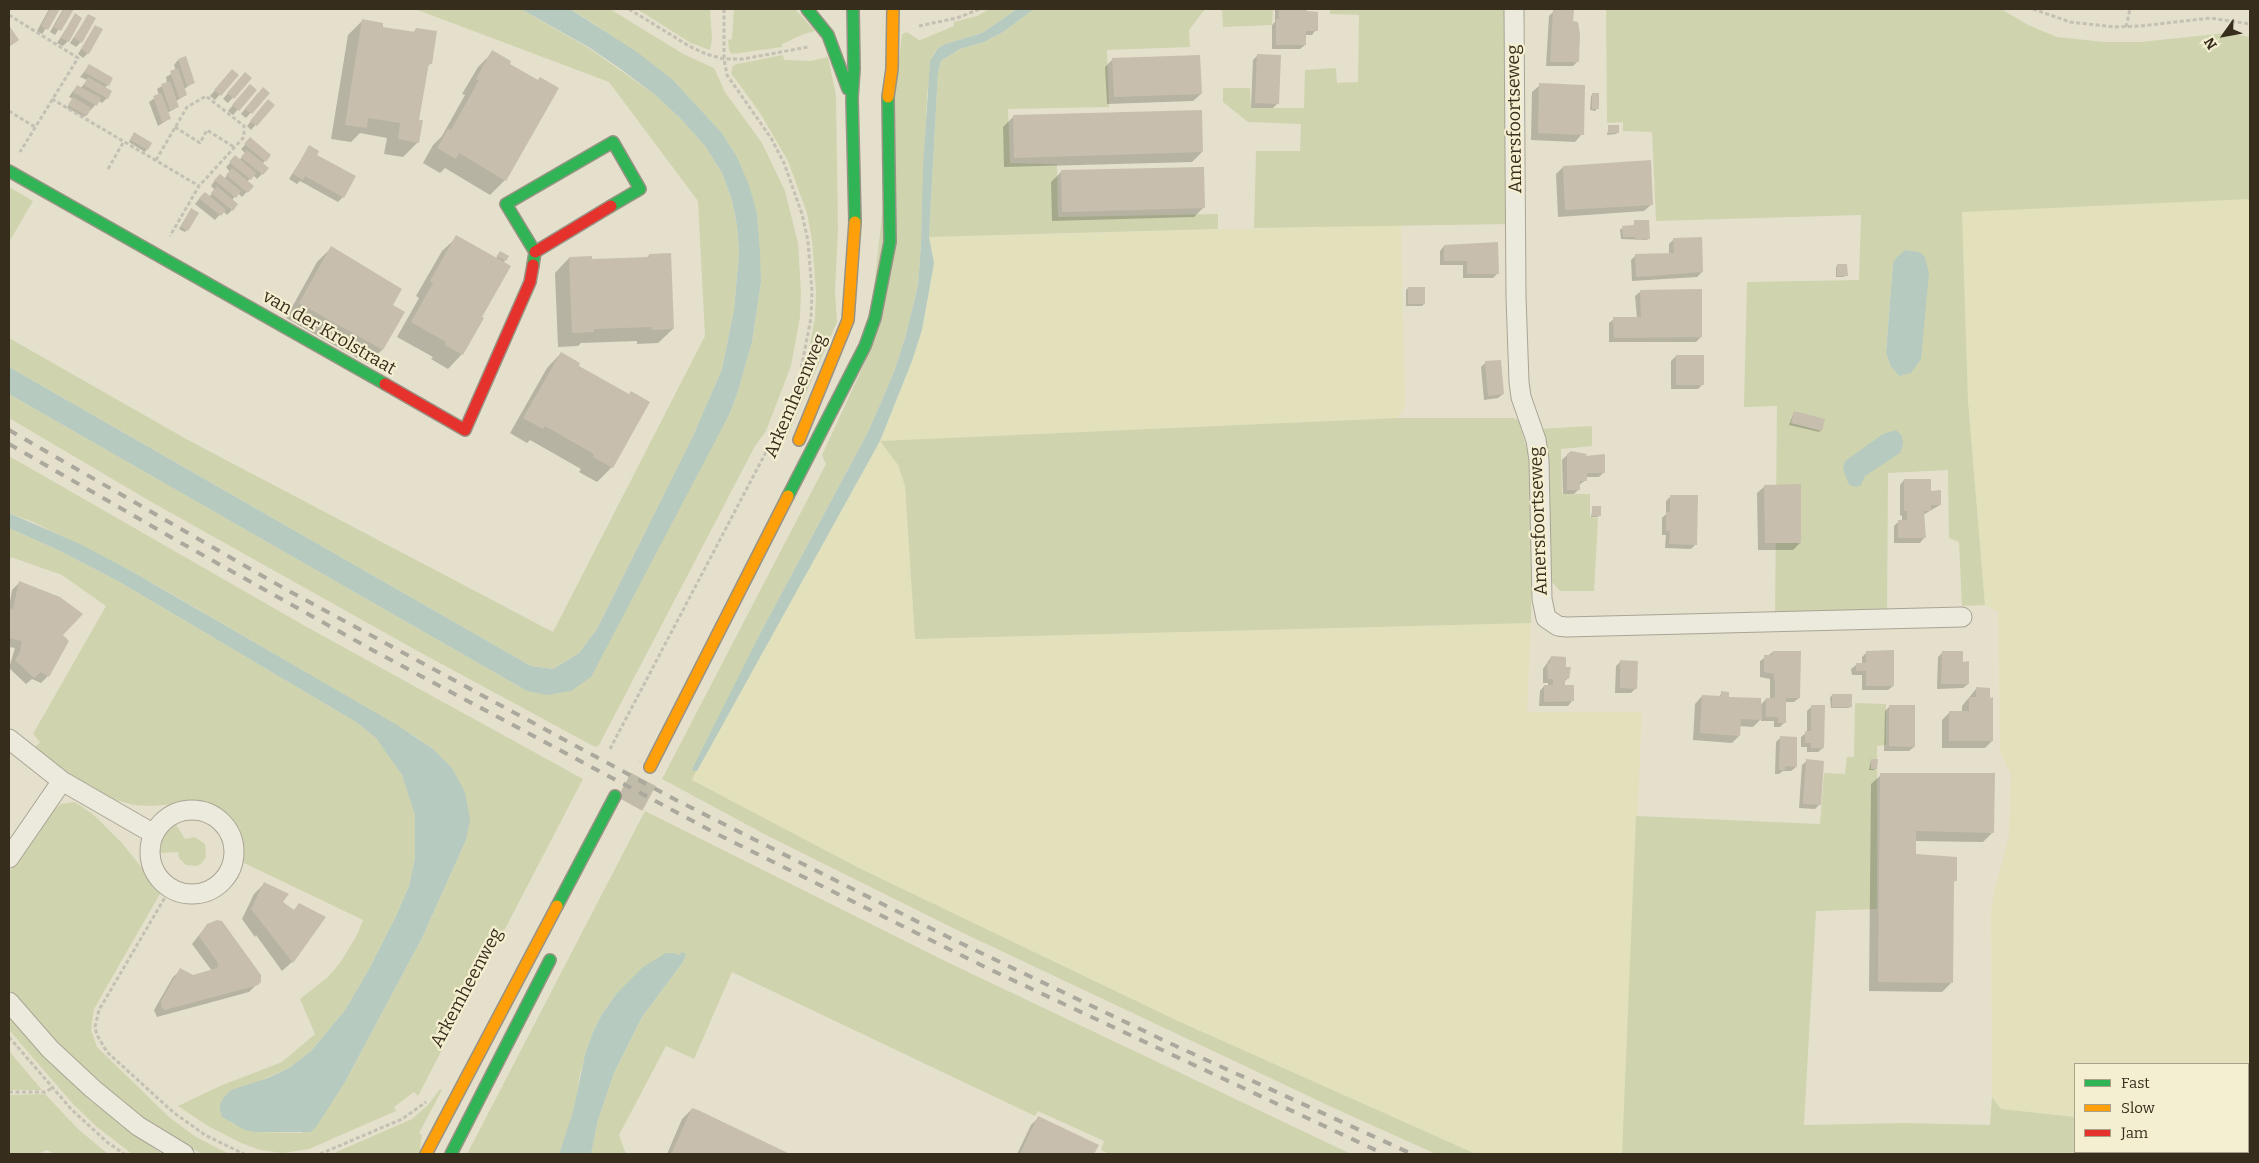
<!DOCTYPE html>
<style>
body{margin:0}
#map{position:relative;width:2259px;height:1163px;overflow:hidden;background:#e4e0cc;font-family:Bitter,serif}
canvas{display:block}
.frame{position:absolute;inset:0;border:10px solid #372d1d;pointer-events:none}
.legend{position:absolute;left:2074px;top:1063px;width:175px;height:90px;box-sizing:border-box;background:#f5efd1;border:1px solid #a9a189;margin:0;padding:6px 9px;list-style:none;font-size:15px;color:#372d1d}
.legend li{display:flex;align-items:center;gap:10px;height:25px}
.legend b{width:25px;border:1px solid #a9a189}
.north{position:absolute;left:2199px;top:10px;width:50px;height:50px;-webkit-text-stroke:4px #f5efd1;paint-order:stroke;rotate:238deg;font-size:14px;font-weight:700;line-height:20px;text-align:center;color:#372d1d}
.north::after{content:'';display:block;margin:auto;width:18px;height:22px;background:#372d1d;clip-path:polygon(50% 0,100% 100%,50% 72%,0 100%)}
</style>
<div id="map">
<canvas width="2259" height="1163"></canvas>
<div class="frame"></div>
<ul class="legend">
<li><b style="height:6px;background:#30b455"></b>Fast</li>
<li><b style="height:6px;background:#ff9f0a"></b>Slow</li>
<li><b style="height:6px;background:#e5322d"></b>Jam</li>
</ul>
<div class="north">N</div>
</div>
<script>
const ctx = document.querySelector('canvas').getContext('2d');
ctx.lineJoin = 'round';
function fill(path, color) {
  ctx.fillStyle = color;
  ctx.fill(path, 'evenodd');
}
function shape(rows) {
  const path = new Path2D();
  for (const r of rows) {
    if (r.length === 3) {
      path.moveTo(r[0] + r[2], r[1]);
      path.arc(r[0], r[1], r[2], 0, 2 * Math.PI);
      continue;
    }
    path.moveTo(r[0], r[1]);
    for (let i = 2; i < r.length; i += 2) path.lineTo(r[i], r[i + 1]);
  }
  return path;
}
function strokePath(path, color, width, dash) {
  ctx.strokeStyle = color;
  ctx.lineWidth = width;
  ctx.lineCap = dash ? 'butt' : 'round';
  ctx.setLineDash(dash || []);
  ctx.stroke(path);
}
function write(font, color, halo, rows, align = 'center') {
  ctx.font = font + ' Bitter,serif';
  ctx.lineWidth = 4.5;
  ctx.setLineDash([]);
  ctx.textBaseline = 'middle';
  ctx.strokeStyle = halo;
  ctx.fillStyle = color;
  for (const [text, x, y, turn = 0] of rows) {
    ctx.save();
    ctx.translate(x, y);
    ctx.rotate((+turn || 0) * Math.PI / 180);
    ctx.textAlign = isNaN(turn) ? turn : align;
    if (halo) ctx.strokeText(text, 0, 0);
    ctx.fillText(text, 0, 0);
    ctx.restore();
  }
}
const farmland = shape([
 [2250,199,2250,1112,2248,1112,2248,1064,2075,1064,2075,1117,2001,1109,1992,1097,1991,911,1994,893,2009,836,2011,775,2000,751,1998,612,1985,605,1968,401,1962,211],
 [1401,225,1405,407,1397,418,881,441,898,465,905,486,915,639,1531,623,1527,712,1642,712,1622,1154,1476,1154,1178,1021,859,868,691,780,880,441,912,361,922,330,934,263,929,237]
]);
const green = shape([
 [415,9,521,9,590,49,654,94,680,118,705,146,722,173,732,200,737,226,739,253,734,310,722,369,693,436,597,629,579,653,553,669,531,666,9,367,9,338,188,440,553,632,705,336,698,201,609,82],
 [570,9,610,9,685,55,714,68,725,92,762,143,785,191,798,243,801,292,800,317,791,366,766,431,755,446,599,745,595,747,414,649,148,500,9,418,9,394,527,691,571,691,730,413,738,391,752,342,761,282,757,213,737,157,722,133,673,80,593,23],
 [637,9,710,9,712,40,710,50,691,43],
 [734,9,795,9,815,31,804,34,782,44,782,47,732,54,729,50,728,40,732,39],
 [990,9,1017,9,982,33,945,44,938,48,933,55,927,95,921,244,918,285,905,338,894,372,868,432,763,628,692,780,859,868,1178,1021,1476,1154,1436,1154,1336,1109,959,931,770,837,662,779,826,464,822,455,866,360,902,34,907,32,919,40,923,39,954,26,954,22,977,16],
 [1034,9,1205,9,1189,30,1190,47,1107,50,1109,107,1008,109,1010,163,1057,164,1058,217,1218,214,1218,229,929,237,938,72,941,61,960,49,984,42,1003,32],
 [1222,9,1273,9,1272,25,1223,27],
 [1330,9,1509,9,1510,224,1254,228,1256,151,1300,151,1301,124,1248,122,1223,102,1223,88,1250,88,1251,108,1304,108,1305,70,1336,68,1337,83,1358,82,1359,15,1330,14],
 [1606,9,2001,9,2028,25,2057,37,2104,42,2141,42,2226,33,2250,37,2250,199,1962,212,1968,401,1985,605,1962,606,1959,542,1949,538,1948,470,1888,473,1887,609,1775,615,1777,406,1744,407,1747,282,1859,280,1861,215,1656,221,1652,132,1623,131,1623,122,1607,123],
 [1893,263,1899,376,1891,367,1886,353],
 [783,55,784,60,810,61,828,57,836,95,838,229,835,291,837,322,786,439,779,436,805,370,815,318,816,292,812,240,807,213,788,161,760,113,731,73,733,66,737,64],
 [9,187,33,201,9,242],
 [1397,418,1513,418,1518,420,1532,464,1531,623,915,639,905,486,898,465,880,441],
 [1592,426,1592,446,1561,449,1562,494,1590,494,1590,517,1598,518,1594,591,1560,591,1552,582,1547,569,1538,429],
 [9,456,305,626,583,779,418,1096,414,1092,394,1107,396,1111,309,1149,283,1153,260,1150,241,1143,208,1126,178,1106,220,1086,282,1062,315,1034,300,999,328,977,340,963,357,935,363,920,242,862,243,852,239,832,227,815,219,809,201,802,150,806,134,805,105,797,75,779,33,749,40,742,33,734,106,606,62,575,11,557,9,562,9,528,58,550,118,581,356,722,376,738,390,756,402,775,410,794,415,815,416,839,415,858,409,886,397,914,368,971,345,1010,311,1051,289,1068,224,1097,220,1111,222,1116,232,1123,255,1132,302,1133,345,1082,422,938,466,840,452,768,432,748,416,737,182,600,133,572,33,522,9,513],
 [1855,703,1886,704,1886,745,1877,746,1877,909,1816,911,1804,1125,1904,1123,1990,1125,1992,1097,2001,1109,2075,1117,2075,1152,2248,1152,2248,1112,2250,1112,2250,1154,1622,1154,1636,816,1820,824,1824,773,1845,774,1847,757,1854,757],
 [74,802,80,805,96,817,122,843,161,892,94,1009,91,1030,97,1047,169,1117,196,1137,229,1154,202,1154,167,1134,120,1101,98,1083,56,1043,9,989,9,872,49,814,61,804],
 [645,811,947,962,1351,1154,1110,1154,1101,1150,1104,1141,1038,1111,1035,1116,732,972,694,1059,666,1046,619,1135,626,1154,591,1154,598,1120,614,1073,642,1017,683,962,680,955,617,993,602,1014,593,1032,580,1074,574,1112,559,1154,467,1154],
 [175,823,185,839,195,837,205,844,206,857,201,864,196,866,186,865,179,858,178,852,160,853,163,837],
 [9,1016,44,1056,91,1101,162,1154,132,1154,97,1127,74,1105,9,1030],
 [9,1051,42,1090,9,1090],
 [440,1089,442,1090,419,1133,422,1135,419,1154,332,1154,412,1119,428,1105],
 [45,1094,78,1129,108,1154,56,1154,46,1150,38,1154,9,1154,9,1095]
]);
const water = shape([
 [521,9,570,9,637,52,673,80,722,133,737,157,749,185,757,213,760,253,761,282,752,342,738,391,730,413,591,677,571,691,547,695,527,691,9,394,9,367,531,666,553,669,579,653,597,629,693,436,722,369,734,310,739,253,737,226,732,200,722,173,705,146,680,118,654,94,622,70,590,48],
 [1017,9,1034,9,1003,32,984,42,960,49,941,61,938,72,929,237,934,263,922,330,912,361,880,441,697,771,693,771,692,769,763,628,868,432,894,372,905,338,918,285,921,244,923,167,930,61,938,48,945,44,982,33],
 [1905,250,1919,252,1925,257,1929,273,1921,359,1911,373,1899,376,1891,367,1886,353,1893,263,1897,257],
 [1896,430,1902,436,1903,444,1900,453,1865,476,1861,485,1856,487,1849,485,1843,469,1845,461,1883,434],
 [9,513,80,544,133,572,397,725,432,748,452,768,465,792,470,819,466,840,422,938,345,1082,316,1127,310,1132,255,1132,245,1130,222,1117,220,1111,220,1104,224,1097,231,1090,268,1078,289,1068,311,1051,345,1010,368,971,397,914,409,886,415,858,415,815,402,775,376,738,356,722,118,581,58,550,9,528],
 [682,952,686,954,683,962,642,1017,614,1073,598,1120,591,1154,559,1154,573,1112,585,1055,593,1032,602,1014,617,993,643,967,666,953,674,953,679,955]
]);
const shadow = shape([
 [49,9,59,9,42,34,37,31],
 [63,9,72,9,55,35,50,32],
 [1275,9,1306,9,1306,13,1316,30,1312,35,1305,35,1305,45,1300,49,1272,49,1272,25,1275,22],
 [1554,11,1572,22,1578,61,1573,66,1546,66,1549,16],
 [75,15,68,41,63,46,57,43],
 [88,16,81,42,76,47,70,43],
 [362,21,381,28,413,33,416,29,431,63,427,67,418,121,418,142,403,157,384,154,387,138,360,133,351,142,331,139,348,35],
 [95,26,88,53,83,58,78,54],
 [493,52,505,180,490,195,445,168,440,173,423,163,433,145,442,136,465,95,462,94,478,67],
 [1258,55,1277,104,1273,108,1251,108,1253,60],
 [1113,59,1201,94,1193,101,1107,104,1105,67],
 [178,60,194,82,184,89,186,95,176,101,178,107,167,113,169,119,158,126,149,102,159,95,157,89,167,83,166,77,176,71,174,65],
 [89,66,108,85,104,88,107,98,102,103,99,101,84,117,67,108,73,99,69,97,73,91,77,86,81,88,87,80,80,77],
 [228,75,237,75,215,100,210,96],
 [240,78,250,78,228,103,223,99],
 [1540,85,1582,134,1575,142,1531,140,1532,92],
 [246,90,255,90,233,115,228,111],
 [258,93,268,93,246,118,241,114],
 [1593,94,1597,109,1595,111,1590,110,1591,96],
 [273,105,251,130,247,126,264,106],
 [1013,117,1202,152,1192,162,1004,167,1003,127],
 [1609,126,1618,132,1616,134,1607,135],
 [132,136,151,143,145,152,129,142],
 [246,144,265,161,262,164,262,174,257,179,253,175,247,182,252,186,242,197,238,193,232,200,236,204,232,210,227,215,223,211,215,220,195,204,200,198,209,197,215,190,211,186,215,180,224,179,230,172,226,167,231,162,239,160,246,154,241,149],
 [309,147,343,197,338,202,300,181,297,184,289,179],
 [1563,167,1652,204,1644,211,1558,217,1556,174],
 [1061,172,1204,207,1194,217,1052,221,1051,182],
 [189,212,187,230,185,232,179,229],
 [1635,221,1649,238,1647,240,1621,239,1620,229,1633,227],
 [457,237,496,259,498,254,505,260,462,354,448,369,431,359,433,357,397,337,419,298,416,296,442,251],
 [1674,239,1702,272,1697,277,1632,281,1631,260,1636,255,1669,254,1669,244],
 [1444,246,1498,273,1493,278,1463,278,1463,265,1440,265,1440,251],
 [332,247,391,305,382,350,368,364,286,318,317,262],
 [649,255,673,329,658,343,637,344,637,341,581,343,578,346,558,347,555,273,569,258,590,261,646,259],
 [1838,265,1846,275,1844,277,1836,277,1836,267],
 [1408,288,1424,304,1422,306,1406,306,1406,290],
 [1640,292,1701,337,1696,342,1609,342,1609,323,1614,319,1637,318,1635,296],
 [561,353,577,366,628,395,648,403,612,467,597,482,579,472,581,469,530,440,527,443,510,433,547,368],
 [1676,356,1703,384,1698,389,1671,389,1671,361],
 [1486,362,1503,394,1498,398,1484,400,1481,367],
 [1794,412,1821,430,1819,432,1789,425],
 [1567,455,1585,457,1604,472,1599,477,1586,477,1586,480,1579,485,1579,489,1574,494,1563,494,1562,460],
 [1904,480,1929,492,1940,505,1923,515,1924,538,1920,543,1894,543,1894,526,1899,521,1902,521,1902,516,1900,515,1900,485],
 [1765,486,1800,543,1793,550,1758,550,1757,493],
 [1671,496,1696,544,1691,549,1665,548,1666,535,1662,535,1662,518,1666,514,1666,501],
 [1593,507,1600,515,1598,517,1591,517],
 [20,582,62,635,48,676,41,683,32,679,26,684,9,668,15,648,9,647,9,607,12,590],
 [1773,652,1799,698,1794,702,1785,702,1785,722,1780,727,1774,727,1774,721,1761,721,1761,719,1753,727,1739,726,1739,736,1732,743,1693,740,1695,704,1702,696,1719,697,1722,692,1726,698,1760,706,1766,699,1770,699,1770,679,1760,677,1760,661],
 [1867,652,1893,686,1888,690,1862,690,1862,675,1852,675,1851,669,1856,665,1862,664,1862,657],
 [1942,653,1962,663,1968,684,1963,688,1937,689,1938,657],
 [1551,657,1565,668,1568,678,1563,683,1572,701,1568,706,1539,706,1540,691,1544,686,1548,686,1548,683,1543,683,1543,669],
 [1621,661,1636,688,1631,693,1615,693,1616,666],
 [1976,689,1992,741,1985,748,1942,748,1942,720,1950,712,1962,712,1962,706],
 [1832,695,1851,706,1849,708,1831,708,1830,698],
 [1812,706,1823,748,1818,752,1807,752,1807,747,1801,747,1801,737,1807,732,1807,711],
 [1890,706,1914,747,1909,751,1884,751,1885,711],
 [1781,737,1796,767,1791,771,1783,771,1779,774,1775,774,1776,742],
 [1871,760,1876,768,1874,770,1869,770],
 [1807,761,1820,804,1815,809,1799,808,1802,765],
 [1881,775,1993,832,1983,842,1915,841,1915,855,1956,880,1953,883,1952,982,1942,992,1869,991,1871,784],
 [264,884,282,903,293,911,299,905,324,918,292,962,282,971,256,935,255,937,242,919,254,894],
 [207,925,260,981,249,992,157,1017,154,1010,173,977,181,970,192,976,212,971,192,944],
 [692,1109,787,1154,667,1154,682,1119],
 [1038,1118,1097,1145,1093,1154,1017,1154,1031,1125]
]);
const building = shape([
 [50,9,60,9,48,30,41,26],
 [64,9,74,9,61,31,54,27],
 [1279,9,1307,9,1307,11,1318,12,1318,31,1306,31,1306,45,1276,45,1276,19,1279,19],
 [1553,10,1574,10,1573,21,1578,22,1580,34,1579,62,1550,62],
 [75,13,82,18,69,42,61,38],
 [88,14,96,18,82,43,74,38],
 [362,19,383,23,383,27,415,32,416,28,437,31,432,64,429,63,419,120,423,120,419,143,398,139,400,123,368,118,367,128,345,125],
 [9,25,19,40,9,47],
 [95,25,103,29,89,54,81,49],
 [492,50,511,61,510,64,538,80,540,77,559,88,506,181,459,153,456,159,437,148,448,129,451,130,479,80,476,79],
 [1257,54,1281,55,1279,104,1255,103],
 [1200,55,1202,94,1114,97,1112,58],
 [186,56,195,83,187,86,178,59],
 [89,64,113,78,109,86,84,72],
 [178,68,187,95,179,98,170,71],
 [232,69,239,75,221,96,214,90],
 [245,72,252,78,234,99,227,93],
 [88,77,112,91,108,99,84,85],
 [170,81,179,107,170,110,161,84],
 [1539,83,1585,85,1584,135,1538,133],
 [250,84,257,90,239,111,232,105],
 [77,85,101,98,97,106,73,92],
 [263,87,270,93,252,114,245,109],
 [161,93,171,119,162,122,153,96],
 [1592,93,1599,93,1599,109,1592,109],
 [73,97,91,108,87,116,68,105],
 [268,99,275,105,257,126,250,121],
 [1202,110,1203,152,1014,158,1013,115],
 [1608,125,1619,125,1619,133,1608,133],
 [134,132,152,143,148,150,130,140],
 [250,137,271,155,266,162,244,144],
 [309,145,319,151,317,155,356,176,344,198,305,176,303,180,293,174],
 [247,150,269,168,263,175,241,157],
 [235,155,256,173,251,180,229,162],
 [1651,160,1653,205,1565,210,1563,166],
 [1204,167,1205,208,1062,212,1061,170],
 [232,168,254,186,248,193,226,175],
 [220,174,241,191,236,198,214,180],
 [217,186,238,204,233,211,211,193],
 [205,192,226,210,221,216,199,198],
 [191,208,199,213,188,231,181,227],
 [1634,220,1649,220,1650,239,1635,240,1635,237,1623,237,1622,226,1634,225],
 [456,235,511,266,482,317,484,318,463,355,445,345,446,342,411,322,433,283,430,281],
 [1702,237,1703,272,1636,277,1635,254,1674,253,1673,238],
 [1498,242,1499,274,1467,274,1467,261,1444,261,1444,245],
 [331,246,402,289,393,305,405,312,383,350,299,303],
 [500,251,509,256,506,261,497,256],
 [671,253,674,329,652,330,651,327,594,329,594,332,572,333,569,257,592,256,592,259,649,257,649,254],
 [1837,264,1847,264,1848,276,1837,276],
 [1408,287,1425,287,1425,304,1408,304],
 [1702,289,1702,337,1614,338,1613,317,1641,317,1640,290],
 [561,352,580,363,579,366,629,394,631,391,650,402,613,468,593,457,594,454,545,426,543,429,523,418],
 [1676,355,1704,355,1704,385,1676,385],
 [1501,360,1504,394,1488,396,1485,361],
 [1794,411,1825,419,1822,431,1791,423],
 [1571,451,1587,454,1586,456,1605,454,1605,473,1587,473,1587,481,1580,481,1580,490,1567,490,1567,454],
 [1904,479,1931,479,1931,491,1941,490,1941,505,1931,505,1931,511,1924,511,1926,538,1898,538,1898,520,1907,520,1907,511,1904,511],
 [1801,484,1801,543,1765,543,1764,485],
 [1670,495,1698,495,1697,545,1669,544,1670,531,1666,531,1666,512,1670,512],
 [1592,506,1601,506,1601,516,1592,516],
 [19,581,60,597,83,614,63,635,69,641,49,677,41,672,34,678,15,660,20,652,22,641,9,638,9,608,13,609],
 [1894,650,1894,686,1866,686,1866,671,1856,671,1856,663,1866,663,1866,651],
 [1773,651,1801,651,1800,698,1786,698,1786,723,1778,723,1778,717,1766,717,1766,698,1775,698,1775,685,1774,674,1764,672,1764,655,1773,655],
 [1942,651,1963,651,1963,662,1969,661,1969,684,1941,684],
 [1551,656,1566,657,1566,667,1571,667,1569,679,1565,679,1565,685,1574,685,1574,701,1544,702,1544,685,1553,685,1553,679,1548,679,1547,663,1550,663],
 [1620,660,1638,661,1637,689,1620,688],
 [1976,687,1990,688,1990,698,1993,697,1993,741,1949,741,1949,711,1969,711,1969,697,1976,697],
 [1721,691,1729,692,1729,697,1761,698,1762,720,1741,719,1740,736,1700,733,1702,695,1721,696],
 [1832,694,1852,694,1852,707,1832,707],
 [1811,705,1825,705,1824,748,1811,748,1811,743,1805,743,1805,731,1811,731],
 [1889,705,1915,705,1915,747,1889,746],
 [1780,736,1797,737,1797,767,1785,766,1785,770,1779,770],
 [1806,759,1824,761,1821,805,1803,804],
 [1871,759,1878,759,1877,769,1871,769],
 [1880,773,1995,773,1994,833,1916,831,1916,854,1957,857,1957,881,1954,881,1953,983,1878,982],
 [264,882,289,894,283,902,294,910,299,903,326,917,293,963,251,909],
 [217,920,222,921,261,975,261,982,258,985,165,1010,162,1008,161,1001,180,968,193,975,217,968,218,963,199,936,207,924],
 [692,1108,698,1110,790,1154,671,1154],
 [1038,1116,1099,1145,1094,1154,1020,1154]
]);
const primaryTunnel = shape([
 [630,804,650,767]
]);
const path = shape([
 [629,9,689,46,706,54,724,59,743,59,808,47],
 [724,9,724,59,727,75,771,138,784,163,802,214,808,241,812,292,811,318,801,369],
 [2033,9,2070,22,2115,27,2140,26,2211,18,2250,24],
 [9,15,78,58,20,152],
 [919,26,957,18,980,9],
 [2126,27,2130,9],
 [52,99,199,186],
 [9,111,35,127],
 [175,127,200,143,207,130,234,147],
 [156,160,187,107,206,96,244,126,244,137,199,186,170,236],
 [108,169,124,141],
 [610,749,776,433],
 [171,887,99,1010,95,1027,97,1035,107,1052,173,1112,205,1135,244,1154],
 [9,1037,72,1110,107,1142,124,1154],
 [9,1092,45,1092,52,1088],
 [320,1154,402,1119,426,1102]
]);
const street = shape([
 [1514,9,1516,297,1519,382,1521,397,1536,440,1539,460,1542,599,1546,618,1558,626,1566,627,1962,617],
 [9,739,62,781,154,834],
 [192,852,42],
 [9,858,62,781],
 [9,1002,50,1049,93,1089,138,1126,184,1154]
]);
const fast = shape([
 [807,9,828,35,848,89],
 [853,9,854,69,852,98,855,222],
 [9,171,385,384],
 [533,265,535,252,506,204,613,142,640,189,611,206],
 [788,496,865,346,875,318,890,242,888,97],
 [557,906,615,796],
 [451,1154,550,960]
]);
const slow = shape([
 [888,97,892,69,893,9],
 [799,440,848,320,855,222],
 [650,767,788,496],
 [426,1154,557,906]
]);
const jam = shape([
 [535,252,611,206],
 [385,384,465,430,530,282,533,265]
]);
const rail = shape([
 [9,430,287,590,676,800,952,939,1165,1041,1412,1154],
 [9,444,183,544,376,652,719,835,987,968,1384,1154]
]);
const streetNames = [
 ["Amersfoortseweg",1515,119,-91],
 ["van der Krolstraat",329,333,30],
 ["Arkemheenweg",796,396,-67],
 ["Amersfoortseweg",1539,521,-92],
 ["Arkemheenweg",467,988,-62]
];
fill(farmland, '#e3e1bc');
fill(green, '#cfd4ae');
fill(water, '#b7cac0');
fill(shadow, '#0003');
fill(building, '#c7bead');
strokePath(primaryTunnel, '#c1bca9', 28, [28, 14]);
strokePath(street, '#a9a495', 21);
strokePath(fast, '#989385', 14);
strokePath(slow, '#989385', 14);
strokePath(jam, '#989385', 14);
strokePath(path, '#c4c0b4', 3, [4, 2.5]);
strokePath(street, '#ece9dd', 19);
strokePath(fast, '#30b455', 11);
strokePath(slow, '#ff9f0a', 11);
strokePath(jam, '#e5322d', 11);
strokePath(rail, '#aba89d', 4, [9, 9]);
write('18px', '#372d1d', '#f5efd1', streetNames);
</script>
